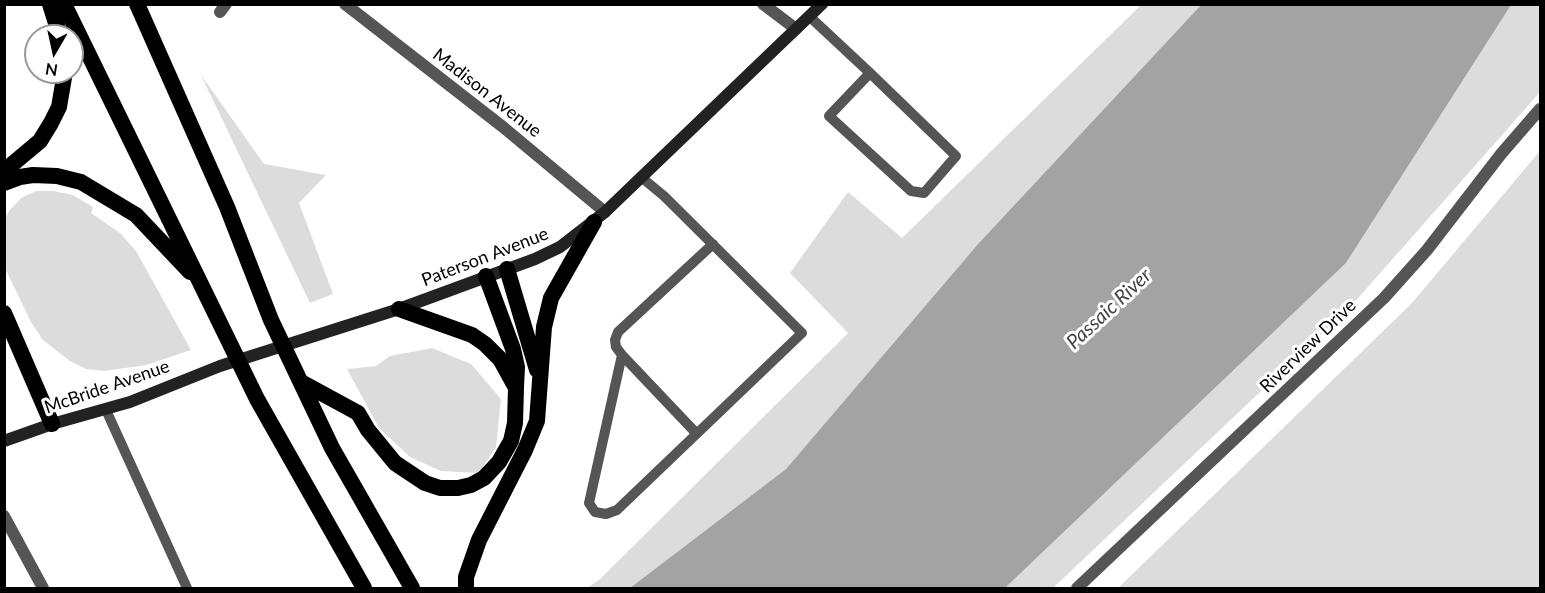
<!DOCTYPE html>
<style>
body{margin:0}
#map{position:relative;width:1545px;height:593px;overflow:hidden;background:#fff;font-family:Lato,sans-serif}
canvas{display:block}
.frame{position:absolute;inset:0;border:6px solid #000;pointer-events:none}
.north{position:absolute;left:24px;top:24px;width:60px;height:60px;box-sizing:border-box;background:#fff;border:2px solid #999;border-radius:50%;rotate:189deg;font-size:16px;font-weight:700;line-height:24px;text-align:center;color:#000}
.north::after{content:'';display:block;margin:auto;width:21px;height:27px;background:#000;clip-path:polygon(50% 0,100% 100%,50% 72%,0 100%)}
</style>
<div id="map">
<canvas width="1545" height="593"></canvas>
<div class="frame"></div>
<div class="north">N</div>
</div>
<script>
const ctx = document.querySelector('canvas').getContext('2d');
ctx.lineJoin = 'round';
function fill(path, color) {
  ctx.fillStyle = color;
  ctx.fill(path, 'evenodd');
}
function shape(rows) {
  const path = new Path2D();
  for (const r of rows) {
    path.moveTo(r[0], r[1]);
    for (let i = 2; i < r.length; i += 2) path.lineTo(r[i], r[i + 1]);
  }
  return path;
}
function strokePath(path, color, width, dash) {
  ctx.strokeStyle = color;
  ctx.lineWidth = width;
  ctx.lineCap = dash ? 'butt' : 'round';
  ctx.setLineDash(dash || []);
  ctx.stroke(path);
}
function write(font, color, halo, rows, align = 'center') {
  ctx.font = font + ' Lato,sans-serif';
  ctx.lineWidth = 6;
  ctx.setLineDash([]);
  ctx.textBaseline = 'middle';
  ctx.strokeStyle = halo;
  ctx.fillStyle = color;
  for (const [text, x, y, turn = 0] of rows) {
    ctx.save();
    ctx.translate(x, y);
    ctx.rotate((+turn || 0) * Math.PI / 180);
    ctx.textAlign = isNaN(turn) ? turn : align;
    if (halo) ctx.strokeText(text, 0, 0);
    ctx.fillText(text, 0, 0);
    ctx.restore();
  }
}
const green = shape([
 [1141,5,1201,5,978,244,786,469,630,588,587,588,599,580,848,333,790,273,848,192,902,238],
 [1511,5,1540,5,1540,92,1352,305,1053,588,1005,588,1346,263],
 [201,75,264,164,326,175,299,203,333,294,310,303],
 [1540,151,1540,588,1118,588,1411,304],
 [36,191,53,191,73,195,93,207,91,213,120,233,136,251,191,350,146,365,104,371,86,369,70,361,43,340,31,322,4,266,5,219,9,211,21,198],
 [432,348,471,364,501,399,496,447,479,473,441,471,410,457,379,428,347,369,376,366,390,356]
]);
const water = shape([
 [1201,5,1511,5,1346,263,1005,588,630,588,786,469,978,244]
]);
const service = shape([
 [809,16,870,73,956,156,924,193,911,191,829,116,870,73],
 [641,177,664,196,802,333,617,510,606,514,595,512,589,503,622,355,616,347,615,340,618,332,713,244],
 [622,355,696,433],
 [106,410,187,588]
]);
const minor = shape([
 [345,4,503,127,605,212],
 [763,4,796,29],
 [220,12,226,4],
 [4,516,43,588]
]);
const tertiary = shape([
 [1077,588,1384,298,1427,250,1501,154,1540,109]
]);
const secondary = shape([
 [4,441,52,424,130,402,220,366,399,309,535,259,560,247,605,212,822,4]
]);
const trunk = shape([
 [50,4,60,36],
 [64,4,257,399,364,588],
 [137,4,227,207,271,320,332,448,412,588],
 [4,171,40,141,51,123,59,107,65,72],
 [4,183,20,177,33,175,57,176,81,182,136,215,190,272],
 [507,269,537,370],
 [486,276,513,349,517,367,516,387],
 [4,313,52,424],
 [301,382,358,413,368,430,395,463,425,483,440,488,458,488,471,485,484,478,499,462,511,441,515,423,516,388,500,359,485,344,472,335,399,309],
 [466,588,466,577,479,540,525,450,537,421,544,327,551,298,594,222]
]);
const streetNames = [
 ["Madison Avenue",487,93,38],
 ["Paterson Avenue",485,257,-21],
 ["Riverview Drive",1308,346,-44],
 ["McBride Avenue",107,387,-19]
];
const waterNames = [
 ["Passaic River",1109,309,-43]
];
fill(green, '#dcdcdc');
fill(water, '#a3a3a3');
strokePath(service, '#555', 10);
strokePath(minor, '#555', 12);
strokePath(tertiary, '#555', 12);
strokePath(secondary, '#222', 12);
strokePath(trunk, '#000', 16);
write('18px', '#000', '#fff', streetNames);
write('italic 20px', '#444', '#fff', waterNames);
</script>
